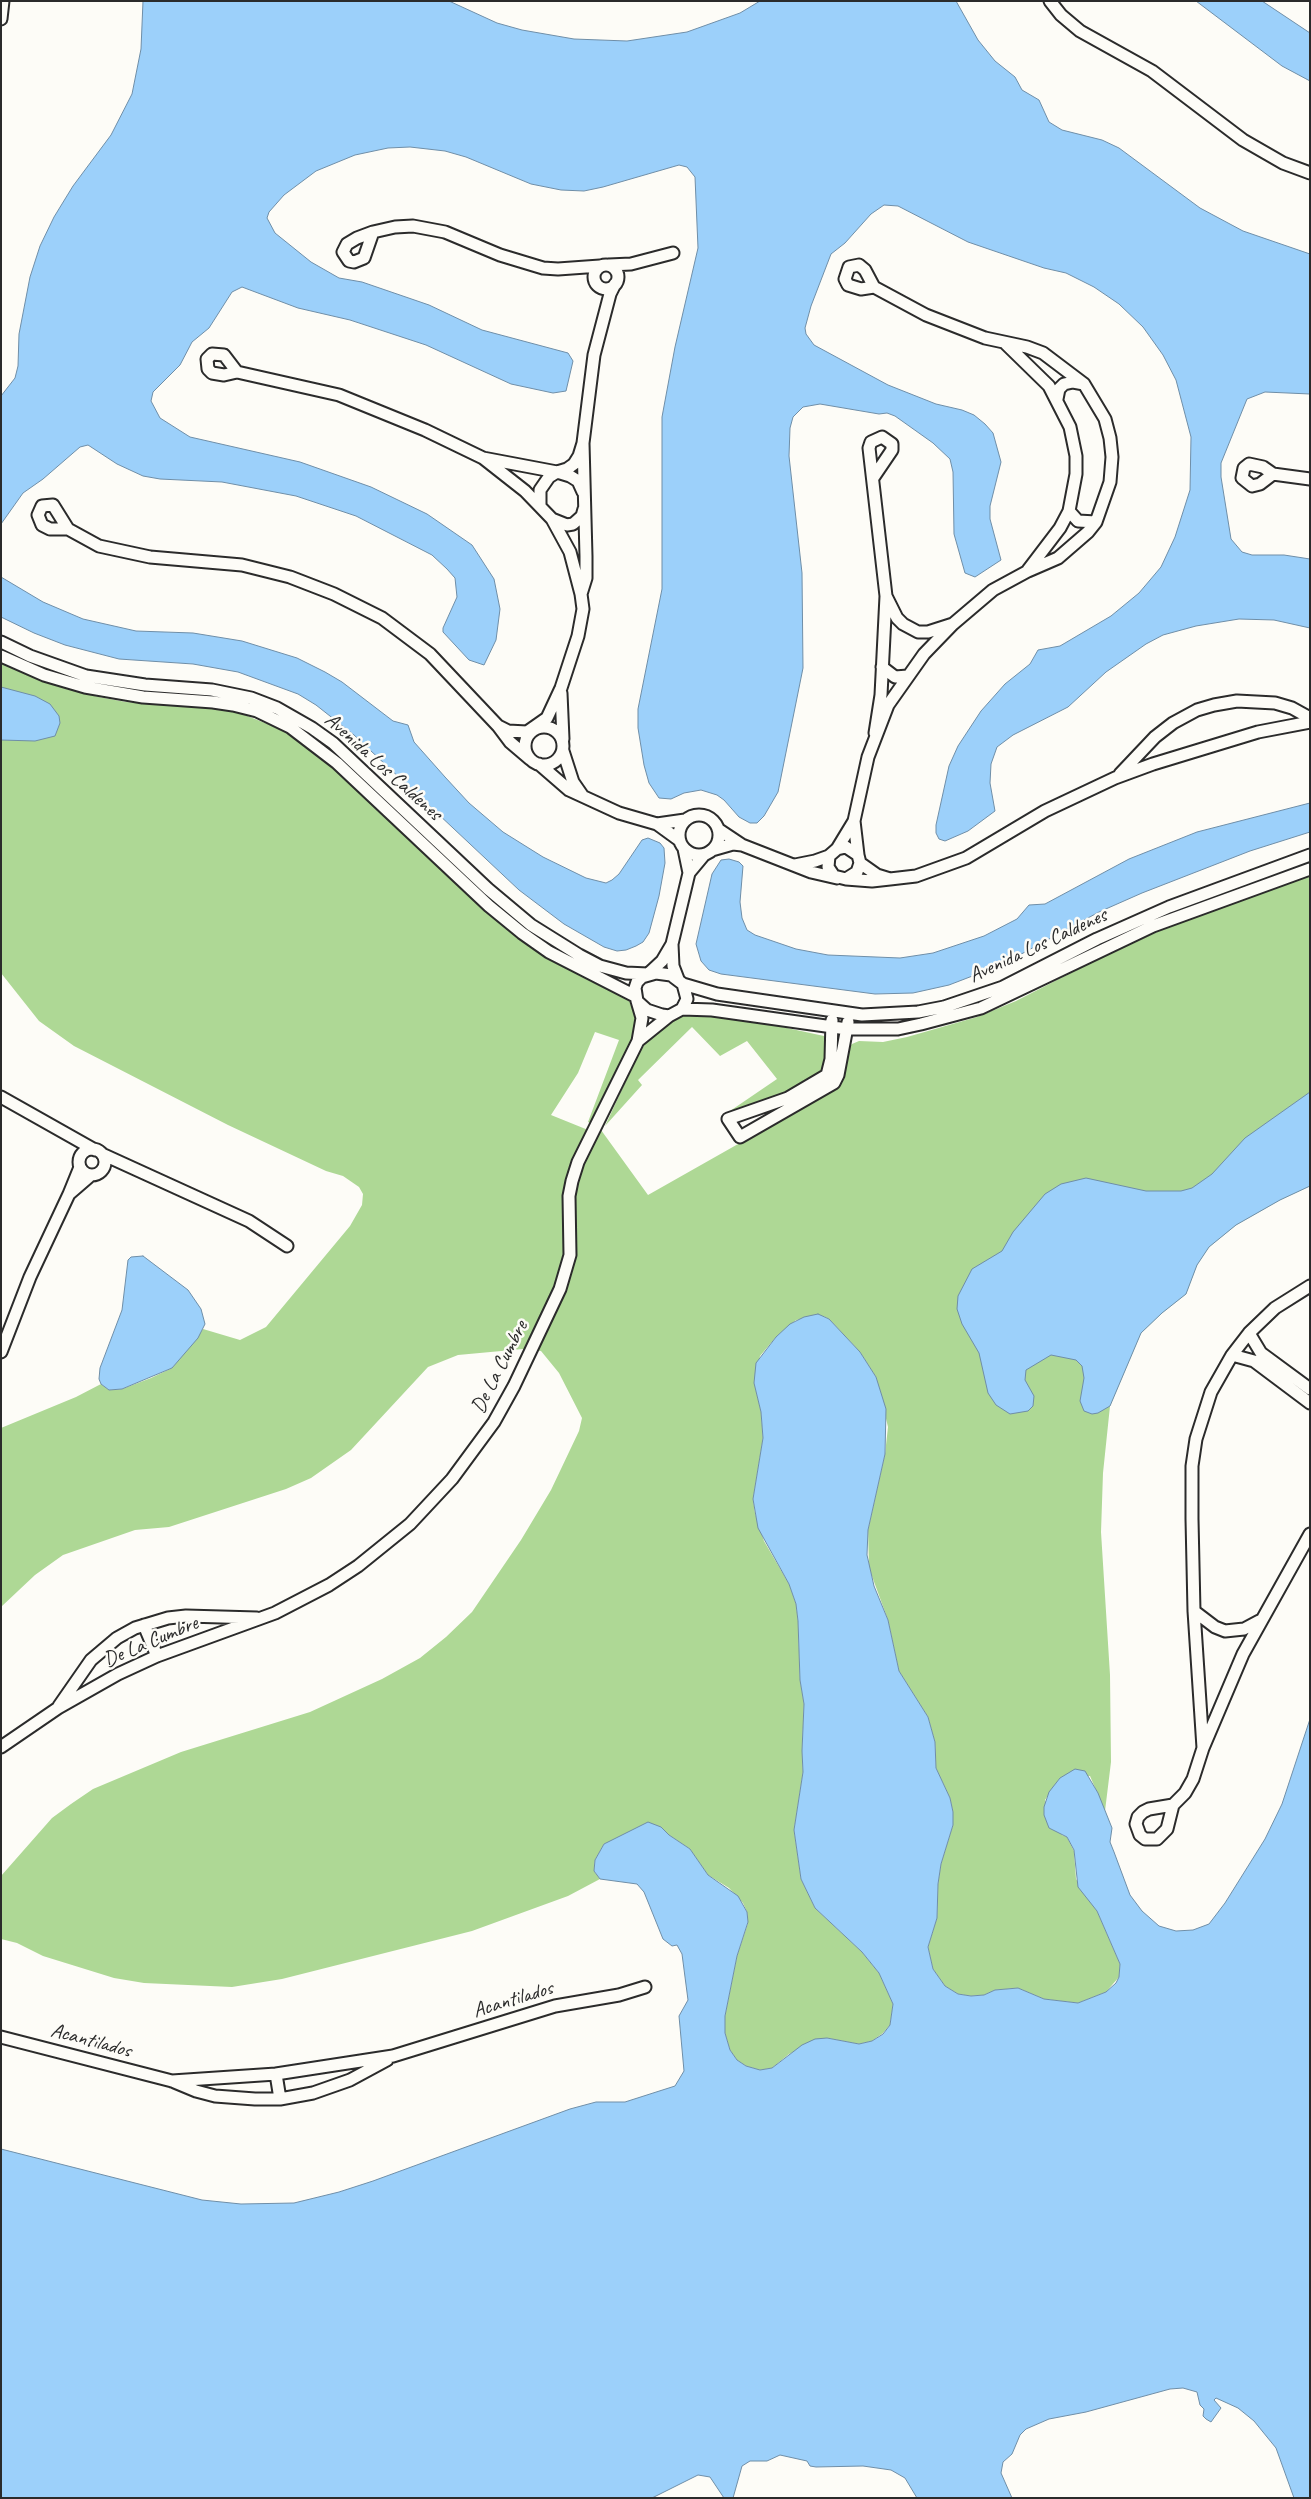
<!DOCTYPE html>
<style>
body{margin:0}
#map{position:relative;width:1311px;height:2499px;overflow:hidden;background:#fdfcf7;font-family:Caveat,sans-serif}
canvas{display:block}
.frame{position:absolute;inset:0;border:2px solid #2b2b2b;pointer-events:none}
</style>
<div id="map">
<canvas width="1311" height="2499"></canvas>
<div class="frame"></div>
</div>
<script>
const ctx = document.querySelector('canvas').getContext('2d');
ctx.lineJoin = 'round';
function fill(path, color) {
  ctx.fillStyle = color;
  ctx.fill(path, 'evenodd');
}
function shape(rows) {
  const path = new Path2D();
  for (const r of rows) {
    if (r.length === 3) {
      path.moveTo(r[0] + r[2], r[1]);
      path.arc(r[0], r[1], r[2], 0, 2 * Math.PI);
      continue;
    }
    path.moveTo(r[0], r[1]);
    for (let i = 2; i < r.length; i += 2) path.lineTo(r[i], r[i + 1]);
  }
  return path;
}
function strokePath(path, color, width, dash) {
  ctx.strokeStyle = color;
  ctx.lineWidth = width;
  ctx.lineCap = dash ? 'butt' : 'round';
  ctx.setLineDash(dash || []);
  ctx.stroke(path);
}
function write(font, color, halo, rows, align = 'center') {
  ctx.font = font + ' Caveat,sans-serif';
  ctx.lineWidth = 5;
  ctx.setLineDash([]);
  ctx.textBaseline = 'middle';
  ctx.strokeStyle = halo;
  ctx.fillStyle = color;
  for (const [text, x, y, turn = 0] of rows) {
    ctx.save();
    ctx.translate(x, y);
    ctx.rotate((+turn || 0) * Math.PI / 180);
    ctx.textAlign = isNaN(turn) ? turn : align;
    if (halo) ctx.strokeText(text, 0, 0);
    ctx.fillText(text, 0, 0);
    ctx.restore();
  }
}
const green = shape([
 [1,663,67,689,99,697,126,702,191,706,235,711,280,729,318,754,485,911,544,956,629,1000,638,1023,634,1040,592,1124,588,1122,619,1040,595,1032,578,1073,551,1115,598,1134,601,1130,648,1195,837,1088,842,1083,848,1049,852,1044,859,1041,883,1042,907,1037,977,1017,1016,1001,1098,959,1159,931,1310,874,1310,1186,1280,1200,1236,1225,1209,1247,1197,1265,1186,1294,1162,1313,1141,1333,1110,1406,1103,1473,1101,1532,1110,1675,1111,1762,1105,1811,1090,1776,1060,1778,1045,1800,1062,1835,1067,1837,1074,1851,1076,1879,1097,1911,1120,1964,1119,1977,1106,1992,1078,2003,1044,1999,1018,1988,995,1990,984,1995,971,1996,958,1994,945,1986,933,1969,928,1947,937,1918,938,1884,941,1864,953,1825,953,1812,950,1798,936,1768,935,1742,928,1717,899,1671,888,1620,869,1568,868,1530,885,1454,888,1427,876,1377,860,1352,829,1319,823,1316,796,1320,776,1337,760,1356,754,1382,761,1412,763,1438,753,1499,755,1513,764,1541,789,1584,796,1604,798,1621,800,1680,804,1704,802,1751,803,1772,794,1830,801,1879,815,1908,862,1952,879,1973,893,2004,890,2025,883,2033,872,2041,859,2044,827,2038,789,2054,772,2068,760,2070,746,2066,737,2060,730,2050,725,2033,725,2016,737,1956,748,1923,747,1912,743,1903,729,1888,708,1875,690,1849,669,1835,661,1827,604,1844,595,1860,594,1871,600,1879,568,1896,472,1931,282,1979,232,1987,144,1983,114,1978,43,1956,17,1943,1,1939,1,1876,52,1818,71,1804,93,1789,181,1752,310,1712,382,1679,420,1658,446,1637,472,1612,521,1540,551,1490,579,1431,582,1418,559,1373,541,1351,523,1349,458,1355,428,1367,351,1450,311,1478,286,1489,169,1527,135,1530,63,1555,35,1575,1,1607,1,1428,76,1397,101,1384,109,1390,122,1389,151,1378,172,1368,203,1329,240,1340,266,1327,350,1226,362,1205,363,1194,359,1187,343,1176,326,1171,228,1125,74,1046,39,1021,1,973],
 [698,1014,750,1020,824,1036,827,1039,824,1071,787,1093,730,1111,777,1079,747,1041,720,1056,692,1027,638,1080,642,1085,605,1126,639,1053,652,1034,670,1021,683,1016]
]);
const water = shape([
 [143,1,449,1,497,23,522,30,574,39,627,41,687,32,740,13,760,1,956,1,978,40,995,61,1015,77,1022,90,1039,100,1049,122,1062,130,1102,140,1119,148,1200,208,1243,231,1310,254,1310,394,1265,392,1247,399,1221,463,1221,477,1231,539,1242,552,1252,555,1284,555,1310,559,1310,628,1274,620,1239,619,1196,626,1163,635,1146,644,1106,672,1068,707,1013,735,997,747,991,764,990,783,995,811,968,831,945,841,939,839,936,833,936,825,949,766,958,746,981,711,1005,684,1030,664,1038,650,1060,646,1111,616,1139,593,1161,567,1175,537,1190,490,1191,437,1176,380,1163,355,1143,327,1119,304,1094,287,1066,273,1044,268,968,242,898,206,884,205,871,214,845,243,831,254,811,306,805,328,806,334,814,345,888,385,936,404,962,410,974,415,985,424,993,433,1001,462,990,506,990,519,1001,560,975,577,965,573,954,534,953,472,950,459,933,443,895,416,887,413,879,414,820,404,803,407,793,417,790,428,789,456,802,573,803,668,778,792,764,816,757,823,750,823,739,817,724,800,717,795,701,790,684,793,671,799,659,798,649,783,644,765,638,728,638,709,662,589,662,417,675,347,698,248,695,177,687,167,679,165,603,187,584,191,561,190,531,184,466,157,445,151,410,147,388,148,355,155,316,171,284,195,269,212,267,218,275,233,311,262,339,278,362,282,429,305,482,330,568,353,573,361,566,391,553,393,511,384,426,345,350,320,298,308,242,287,232,292,209,328,192,342,180,365,153,392,151,401,160,418,190,437,300,462,371,487,427,514,472,545,494,579,500,609,496,640,484,665,469,660,443,632,443,628,457,597,455,578,447,569,432,555,356,516,296,496,222,482,160,479,143,476,117,464,88,445,80,447,43,479,23,493,1,524,1,396,15,378,18,366,19,334,30,277,40,246,54,217,73,186,111,135,132,94,141,49,143,1],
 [1196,1,1262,1,1310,33,1310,81,1282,66,1196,1],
 [1,577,43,602,83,619,136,631,193,633,242,641,297,658,325,672,342,682,393,721,408,725,414,742,445,777,469,803,503,832,543,857,586,878,606,883,612,880,619,874,642,840,648,838,660,843,664,848,665,863,659,896,649,933,643,942,636,946,626,950,617,951,604,947,564,924,519,890,354,735,316,705,298,694,238,672,193,664,119,659,65,645,34,633,1,617,1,577],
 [1,687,35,696,50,704,59,716,60,723,55,736,35,741,1,740,1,687],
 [1310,803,1310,832,1250,851,1142,893,1099,912,1001,965,949,985,913,993,875,994,721,974,709,970,701,961,696,944,712,874,721,860,729,859,739,862,743,866,740,902,742,918,747,930,755,935,796,949,828,955,900,958,933,953,984,936,1017,919,1029,905,1045,904,1129,859,1197,832,1310,803],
 [1310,1092,1310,1186,1280,1200,1236,1225,1209,1247,1197,1265,1186,1294,1162,1313,1141,1333,1110,1406,1098,1413,1092,1414,1084,1411,1080,1401,1084,1378,1082,1366,1076,1360,1051,1355,1026,1370,1025,1380,1034,1396,1033,1406,1028,1411,1010,1414,996,1405,988,1393,979,1353,962,1324,957,1309,958,1296,972,1269,1002,1251,1013,1232,1045,1194,1061,1184,1086,1178,1146,1191,1181,1191,1192,1188,1212,1174,1245,1138,1310,1092],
 [143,1256,188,1290,201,1309,205,1324,198,1338,172,1368,122,1389,109,1390,101,1384,99,1379,100,1368,122,1310,128,1260,131,1257,143,1256],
 [818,1314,829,1319,860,1352,876,1377,886,1409,885,1454,868,1530,867,1555,874,1586,888,1620,899,1671,928,1717,935,1742,936,1768,950,1798,953,1812,953,1825,941,1864,938,1884,937,1918,928,1947,933,1969,945,1986,958,1994,971,1996,984,1995,995,1990,1018,1988,1044,1999,1078,2003,1106,1992,1116,1983,1119,1977,1120,1964,1097,1911,1078,1887,1074,1850,1067,1837,1049,1828,1044,1815,1044,1807,1049,1792,1060,1778,1075,1769,1085,1771,1098,1793,1112,1828,1110,1842,1114,1852,1130,1895,1142,1911,1159,1926,1176,1931,1193,1930,1209,1924,1225,1903,1265,1839,1282,1804,1310,1719,1310,2498,1294,2498,1276,2448,1254,2421,1238,2408,1216,2398,1214,2400,1221,2408,1211,2422,1206,2419,1203,2416,1204,2409,1200,2405,1197,2392,1183,2388,1170,2389,1086,2412,1049,2419,1026,2429,1020,2435,1012,2454,1003,2462,1001,2473,1012,2498,917,2498,905,2478,891,2470,863,2466,816,2467,810,2466,807,2461,780,2455,767,2461,750,2461,742,2466,733,2498,724,2498,710,2477,698,2475,652,2498,1,2498,1,2149,202,2200,241,2204,294,2203,339,2192,373,2181,570,2109,596,2102,625,2102,675,2086,684,2071,679,2016,688,2000,682,1954,677,1945,672,1946,663,1939,644,1892,637,1884,600,1879,594,1871,595,1860,604,1844,648,1822,661,1827,669,1835,690,1849,708,1875,738,1896,747,1912,748,1922,737,1956,725,2016,725,2033,730,2050,737,2060,746,2066,760,2070,772,2068,802,2045,815,2039,827,2038,859,2044,872,2041,883,2034,890,2025,893,2004,879,1973,862,1952,815,1908,801,1879,794,1830,803,1772,802,1751,804,1704,800,1680,798,1621,796,1604,789,1584,758,1528,753,1499,763,1438,761,1412,754,1383,756,1363,776,1337,790,1324,804,1317,818,1314]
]);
const minor = shape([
 [1050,1,1061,15,1080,31,1152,71,1243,140,1283,163,1310,173],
 [1,19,3,1],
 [373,232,364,258,354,262,349,261,343,252,347,244,357,238,373,232,395,227,413,226,445,232,500,255,543,268,558,269,600,266],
 [609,265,631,264,673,253],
 [606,277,12],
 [874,287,861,289,848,285,845,279,849,267,859,265,865,270,874,287,926,315,985,338,1027,347,1043,353,1084,384,1105,419,1110,438,1112,457,1110,482,1096,522,1088,532,1058,558,1028,571,993,590,953,624],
 [1006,344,1049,386,1070,427,1076,456,1076,474,1069,511,1060,528,1028,570],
 [237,372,224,355,212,354,207,359,208,369,212,373,224,375,237,372,339,395,425,430,483,458],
 [1057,399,1059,389,1064,384,1073,382,1084,384],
 [583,443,594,355,610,294,615,284],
 [1273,474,1260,484,1252,486,1242,478,1244,468,1249,464,1263,467,1273,474,1310,479],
 [873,478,892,450,892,444,882,437,871,442,869,448,886,596],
 [540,506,540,490,549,477,557,472,570,476,578,481,583,492],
 [1069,511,1078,521,1096,522],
 [552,519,567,525,573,524,582,516,584,509],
 [68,529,53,505,42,506,38,515,42,525,50,529,68,529,99,546,150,557,242,565,290,577,334,594,382,618,430,654,498,726],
 [1,642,30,656,86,676,145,685,212,690,251,698,277,708,312,728,333,743,488,889,531,925,579,955,600,966,626,973,648,974,662,961,672,944,673,966,678,979],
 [1,656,44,675,85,687,143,697,213,702,233,705,257,711,290,727,337,763,489,906,522,933,549,952,635,996],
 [882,667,895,677,908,676],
 [561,693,563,739],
 [544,746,19],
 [563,751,573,782,582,795],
 [530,759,510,742,498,726,508,731,527,732,547,718,561,688,578,636,583,609,581,594,570,552,552,519,525,491,483,458,557,472,567,469,574,464,579,456,583,443,586,556,586,578,581,594],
 [539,764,569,790,619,813,657,824],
 [1120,774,1155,737,1173,723,1197,710,1214,705,1237,701,1275,703,1292,708,1310,718],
 [699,835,20],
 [854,821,868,757,888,705,924,654,953,624,928,632,918,632,903,624,897,618,886,596,881,695,875,733],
 [679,840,657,824,685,820],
 [742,845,811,872,837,878],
 [684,849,689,873,704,855],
 [837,849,854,821,858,855],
 [712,850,733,844,742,845,718,829],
 [795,865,815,861,829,856,837,849,846,847,858,855,860,863,857,872,846,879,834,876,828,867,829,856],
 [846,879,872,881,890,879,877,875,860,863],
 [890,879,916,876,966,858,1045,811,1115,778,1153,764,1258,732,1310,722],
 [672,944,689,873],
 [656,973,671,975,683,984,687,999,682,1009,669,1016,662,1015,647,1010,637,1001,635,988,637,982,642,977,656,973],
 [683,984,717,994,862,1015,918,1012,944,1007,1003,987,1097,939,1169,907,1310,855],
 [637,1001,642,1018,638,1041,669,1016],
 [682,1009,712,1010,847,1029,898,1029,921,1024,981,1008,1153,926,1310,869],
 [832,1020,831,1059,827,1075,788,1098,728,1119,740,1137,834,1083,838,1075,848,1022],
 [1,1097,95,1150],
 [92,1162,13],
 [102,1154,249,1221,287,1246],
 [80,1167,69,1194,91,1175],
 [1249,1333,1261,1353,1310,1389],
 [1,1352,30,1277,69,1194],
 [1232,1355,1254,1361,1310,1403],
 [1194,1611,1215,1627,1225,1631,1244,1629,1259,1621],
 [144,1625,157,1656],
 [59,1706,91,1660,117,1638,135,1628,168,1618,186,1616,257,1618],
 [1,1747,58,1708,118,1674,157,1656,275,1613,329,1585,358,1566,410,1524,452,1479,494,1422,514,1386,560,1289,570,1255,569,1196,572,1181,578,1162,638,1041],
 [1203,1748,1194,1611,1192,1519,1192,1466,1196,1439,1211,1392,1232,1355,1249,1333,1275,1308,1310,1286],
 [1173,1805,1149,1809,1143,1812,1138,1817,1136,1824,1140,1835,1145,1839,1157,1839,1167,1829,1173,1805,1185,1793,1193,1779,1203,1748,1243,1654,1310,1534],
 [1,2037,172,2081,196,2091,215,2096,255,2099,280,2099,313,2093,350,2080,387,2060],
 [276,2074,280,2099],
 [172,2081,276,2074,393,2056,555,2006,619,1995,645,1987]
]);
const streetNames = [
 ["Avenida Los Caldenes",383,767,42],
 ["Avenida Los Caldenes",1038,946,-25],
 ["De La Cumbre",500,1367,-63],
 ["De La Cumbre",151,1642,-23],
 ["Acantilados",513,2000,-17],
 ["Acantilados",91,2041,15]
];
fill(green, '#aed895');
fill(water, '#9cd0fa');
strokePath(water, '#6f8ea7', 1);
strokePath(minor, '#2b2b2b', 15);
strokePath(minor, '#fdfcf7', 11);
write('21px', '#2b2b2b', '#fdfcf7', streetNames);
</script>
